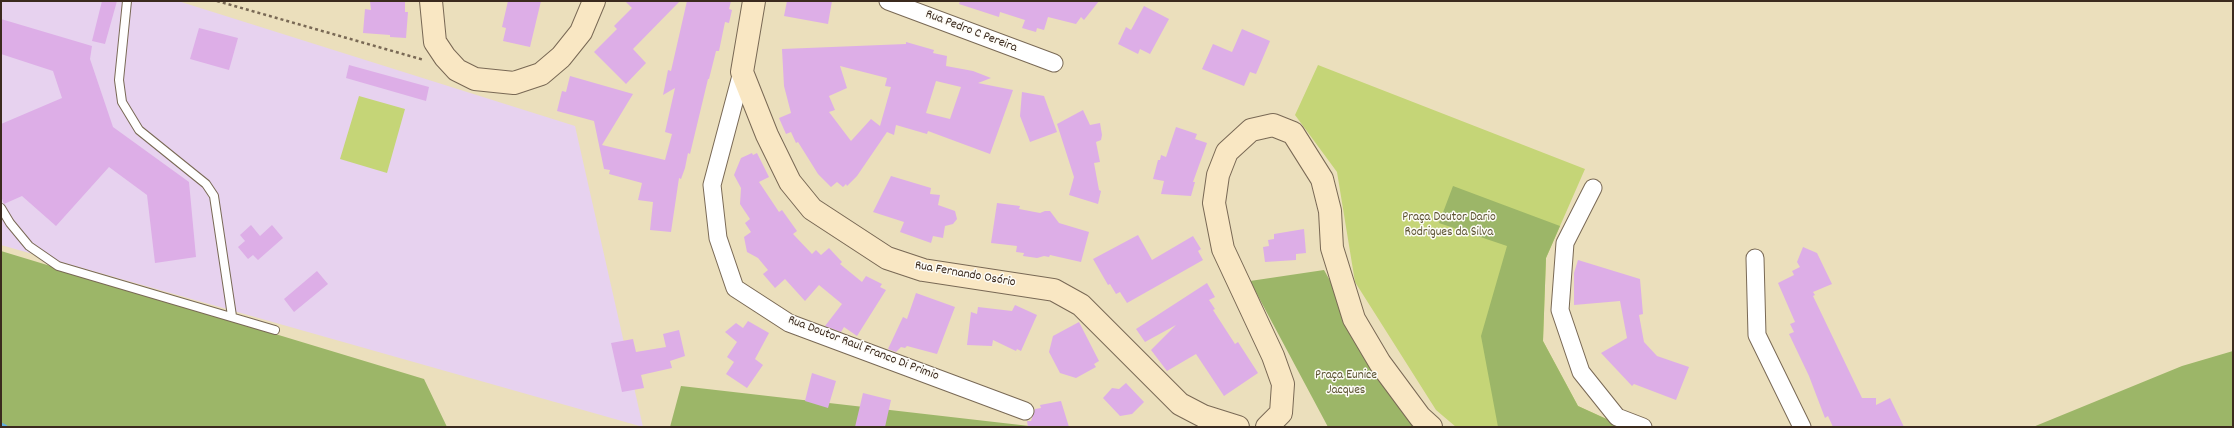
<!DOCTYPE html>
<meta charset="utf-8">
<style>
body{margin:0}
#map{position:relative;width:2234px;height:428px;overflow:hidden;background:#ebdfbc;font-family:Dekko,sans-serif}
canvas{display:block}
.frame{position:absolute;inset:0;border:2px solid #3b2a1e;pointer-events:none}
</style>
<div id="map">
<canvas width="2234" height="428"></canvas>
<div class="frame"></div>
</div>
<script>
const ctx = document.querySelector('canvas').getContext('2d');
ctx.lineJoin = 'round';
function fill(path, color) {
  ctx.fillStyle = color;
  ctx.fill(path, 'evenodd');
}
function shape(rows) {
  const path = new Path2D();
  for (const r of rows) {
    path.moveTo(r[0], r[1]);
    for (let i = 2; i < r.length; i += 2) path.lineTo(r[i], r[i + 1]);
  }
  return path;
}
function strokePath(path, color, width, dash) {
  ctx.strokeStyle = color;
  ctx.lineWidth = width;
  ctx.lineCap = dash ? 'butt' : 'round';
  ctx.setLineDash(dash || []);
  ctx.stroke(path);
}
function write(font, color, halo, rows, align = 'center') {
  ctx.font = font + ' Dekko,sans-serif';
  ctx.lineWidth = 3;
  ctx.setLineDash([]);
  ctx.textBaseline = 'middle';
  ctx.strokeStyle = halo;
  ctx.fillStyle = color;
  for (const [text, x, y, turn = 0] of rows) {
    ctx.save();
    ctx.translate(x, y);
    ctx.rotate((+turn || 0) * Math.PI / 180);
    ctx.textAlign = isNaN(turn) ? turn : align;
    if (halo) ctx.strokeText(text, 0, 0);
    ctx.fillText(text, 0, 0);
    ctx.restore();
  }
}
const built = shape([
 [1,1,178,1,575,126,643,427,1,245]
]);
const green = shape([
 [1318,65,1585,169,1546,258,1543,341,1578,406,1624,427,1456,427,1436,410,1355,282,1337,172,1295,115],
 [359,96,405,109,387,173,340,159]
]);
const forest = shape([
 [1453,186,1560,226,1546,258,1543,341,1578,406,1624,427,1498,427,1481,336,1507,246,1439,223],
 [1,251,424,379,447,427,1,427],
 [1324,270,1410,422,1415,427,1328,427,1250,281],
 [2233,351,2233,427,2033,427,2182,366],
 [681,386,1038,427,670,427]
]);
const stream = shape([
 [1,425,5,427]
]);
const building = shape([
 [102,1,117,1,105,44,92,41],
 [370,1,405,1,405,12,408,12,406,38,390,37,390,35,363,33,365,9,371,10],
 [508,1,541,1,530,47,503,41,506,28,502,27],
 [625,1,680,1,633,49,646,63,626,84,594,52,617,29,614,26,632,8],
 [687,1,731,1,729,9,732,10,729,23,725,22,719,51,716,51,709,79,708,79,690,154,688,153,685,168,681,179,679,178,671,232,650,230,653,202,638,200,642,183,609,174,610,170,604,169,594,121,557,111,562,91,566,92,570,76,633,94,602,145,665,160,672,134,665,132,675,88,663,95,668,70,671,71],
 [787,1,832,1,828,24,784,16],
 [960,1,1099,1,1084,20,1081,17,1076,24,1048,17,1044,30,1037,28,1036,32,1022,28,1025,20,1000,12,999,17,959,4],
 [1144,6,1169,19,1150,54,1140,49,1138,54,1118,44,1126,27,1131,30],
 [1,19,92,46,90,59,113,127,189,182,196,257,155,263,147,195,109,167,56,226,22,196,4,204,1,196,1,124,62,98,53,71,1,54],
 [199,28,238,38,229,70,190,59],
 [1242,29,1270,41,1256,74,1250,72,1244,86,1202,69,1213,44,1232,52],
 [906,42,934,50,933,53,947,56,946,66,973,71,991,78,978,83,1013,90,990,154,928,131,927,134,896,125,894,135,887,132,857,176,847,186,846,184,843,187,837,182,831,187,818,174,798,142,796,143,791,132,786,134,779,118,791,113,784,86,782,49,906,44],
 [840,66,887,78,885,86,891,87,880,126,871,119,851,141,829,112,835,110,829,96,847,88],
 [936,81,961,87,950,119,926,113],
 [349,65,429,87,426,101,346,78],
 [1022,92,1044,96,1057,132,1030,142,1020,116],
 [1083,110,1090,125,1100,123,1102,135,1101,140,1096,142,1100,162,1094,163,1099,190,1101,191,1098,204,1069,195,1074,177,1057,124],
 [1176,127,1197,134,1195,139,1207,143,1193,182,1195,182,1191,196,1161,194,1164,181,1153,179,1158,160,1160,160,1161,155,1166,157],
 [752,153,753,155,757,153,769,177,759,182,779,212,782,210,797,231,793,234,812,254,816,250,821,255,829,248,842,262,840,264,862,282,866,276,882,284,880,287,886,290,857,336,844,327,841,332,825,326,842,304,819,285,805,301,785,279,775,288,763,274,768,270,758,258,747,252,744,237,751,232,745,223,750,219,740,204,741,188,734,175,741,158],
 [891,176,931,188,930,194,940,195,938,205,955,211,957,219,953,224,945,226,943,238,933,236,931,243,900,232,904,222,873,212],
 [997,203,1020,206,1019,209,1040,213,1045,211,1050,211,1059,223,1089,232,1081,262,1050,255,1049,257,1044,256,1037,258,1023,256,1024,253,1016,252,1017,246,991,243],
 [251,225,260,236,272,225,283,238,258,260,253,255,248,259,238,247,245,241,240,235],
 [1304,229,1306,253,1296,254,1296,260,1265,262,1263,247,1269,246,1268,240,1274,239,1274,234],
 [1138,235,1152,260,1193,236,1201,249,1198,251,1203,260,1127,303,1120,292,1116,294,1110,284,1108,285,1093,259],
 [1803,247,1817,253,1832,284,1813,292,1815,295,1813,296,1862,398,1876,398,1876,405,1890,398,1904,427,1833,427,1828,416,1825,418,1809,376,1789,334,1794,332,1790,324,1795,322,1778,283,1794,275,1792,271,1800,267,1797,262],
 [1578,260,1640,279,1643,314,1639,315,1644,342,1657,356,1689,367,1676,400,1634,384,1632,386,1601,353,1627,338,1620,301,1574,305,1574,273],
 [317,271,328,284,294,312,284,299],
 [1207,283,1215,297,1209,300,1215,309,1213,310,1235,344,1238,342,1258,373,1224,396,1196,354,1167,371,1151,350,1176,325,1145,342,1136,329],
 [916,293,955,307,937,354,907,346,905,348,901,347,896,352,888,349,903,317,907,319],
 [1015,305,1037,315,1021,351,1017,349,1016,351,993,340,992,346,967,345,971,312,977,314,978,307,1012,311],
 [748,321,769,333,755,359,763,365,747,388,726,374,734,362,727,357,737,342,725,332,736,323,743,328],
 [1079,322,1099,361,1094,364,1096,367,1076,378,1060,373,1049,352,1053,336],
 [679,330,685,356,670,361,672,368,641,375,644,388,622,392,611,343,633,339,636,352,666,347,663,334],
 [812,373,836,381,828,408,805,401],
 [1126,383,1144,402,1132,414,1120,416,1103,398,1112,388,1119,389],
 [863,393,891,400,885,427,855,427],
 [1061,401,1069,427,1028,427,1027,421,1031,421,1035,409,1041,408,1040,405]
]);
const path = shape([
 [217,1,424,60]
]);
const lane = shape([
 [127,1,119,80,122,102,139,130,206,184,214,196,232,316],
 [1,208,10,223,29,246,58,266,275,330]
]);
const street = shape([
 [888,1,1054,63],
 [742,72,712,185,718,238,735,288,789,323,1025,411],
 [1593,188,1565,243,1560,310,1581,372,1617,417,1643,427],
 [1755,258,1757,335,1802,427]
]);
const secondary = shape([
 [431,1,435,42,445,57,457,70,475,79,514,83,541,74,561,57,581,32,594,1],
 [754,1,742,72,767,135,790,182,812,209,887,258,923,270,1054,290,1081,305,1180,404,1203,416,1238,427],
 [1267,427,1281,413,1283,384,1273,356,1223,249,1214,203,1218,175,1227,152,1251,130,1273,125,1293,133,1322,179,1330,211,1332,248,1354,319,1380,363,1420,417,1431,427]
]);
const streetNames = [
 ["Rua Pedro C Pereira",971,32,21],
 ["Rua Fernando Osório",965,275,10],
 ["Rua Doutor Raul Franco Di Primio",863,349,21]
];
const parkNames = [
 ["Praça Doutor Dario",1449,218],
 ["Rodrigues da Silva",1449,233],
 ["Praça Eunice",1346,376],
 ["Jacques",1346,391]
];
fill(built, '#e7d2ef');
fill(green, '#c5d577');
fill(forest, '#9cb668');
strokePath(stream, '#64afdd', 5);
fill(building, '#ddaee7');
strokePath(lane, '#796955', 10);
strokePath(street, '#796955', 19);
strokePath(secondary, '#796955', 24);
strokePath(path, '#796955', 2.5, [3, 3]);
strokePath(lane, '#fff', 8);
strokePath(street, '#fff', 17);
strokePath(secondary, '#f9e7c3', 22);
write('13px', '#3b2a1e', '#fdfcf7', streetNames);
write('13px', '#5e5534', '#fdfcf7', parkNames);
</script>
